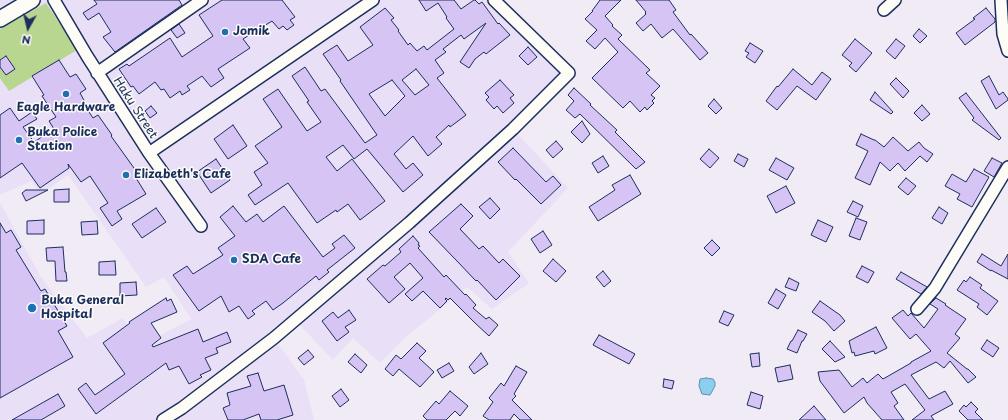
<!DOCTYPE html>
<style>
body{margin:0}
#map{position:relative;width:1008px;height:420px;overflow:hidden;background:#f1ebf6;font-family:"Playpen Sans",sans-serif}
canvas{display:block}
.north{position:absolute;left:8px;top:8px;width:40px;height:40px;-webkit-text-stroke:3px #fdfcf7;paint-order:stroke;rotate:188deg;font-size:11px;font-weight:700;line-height:16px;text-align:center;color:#1b2f5e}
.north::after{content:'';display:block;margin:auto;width:14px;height:18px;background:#1b2f5e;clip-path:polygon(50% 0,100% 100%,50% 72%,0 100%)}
</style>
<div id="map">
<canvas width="1008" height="420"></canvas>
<div class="north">N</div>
</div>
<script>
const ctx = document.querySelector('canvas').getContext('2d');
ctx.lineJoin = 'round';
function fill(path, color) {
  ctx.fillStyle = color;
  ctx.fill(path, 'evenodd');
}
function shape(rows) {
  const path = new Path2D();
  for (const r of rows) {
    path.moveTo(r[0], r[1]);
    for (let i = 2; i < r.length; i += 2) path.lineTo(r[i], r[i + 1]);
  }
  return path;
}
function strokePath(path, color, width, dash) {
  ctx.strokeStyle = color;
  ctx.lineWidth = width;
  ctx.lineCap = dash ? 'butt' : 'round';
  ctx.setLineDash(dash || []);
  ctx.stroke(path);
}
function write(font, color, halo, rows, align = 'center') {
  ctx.font = font + ' "Playpen Sans",sans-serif';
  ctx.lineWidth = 3;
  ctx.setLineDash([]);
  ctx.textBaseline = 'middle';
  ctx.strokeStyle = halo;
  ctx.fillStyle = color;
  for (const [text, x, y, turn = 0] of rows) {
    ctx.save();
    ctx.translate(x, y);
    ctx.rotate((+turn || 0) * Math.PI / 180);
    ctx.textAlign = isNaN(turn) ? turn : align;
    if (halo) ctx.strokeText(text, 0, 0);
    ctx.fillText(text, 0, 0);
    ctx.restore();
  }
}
const built = shape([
 [0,0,494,0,569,73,513,129,568,188,508,252,529,283,492,309,467,287,407,336,380,363,353,338,333,360,295,320,274,338,304,380,314,420,0,420,0,203,41,277,87,338,123,318,133,334,146,343,191,319,164,277,146,287,68,175,41,194,31,181,0,195]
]);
const green = shape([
 [46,3,77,50,9,91,0,78,0,29]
]);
const water = shape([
 [706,378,713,379,715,382,715,386,710,395,702,394,699,386,700,379,706,378]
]);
const building = shape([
 [94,0,179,0,182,5,115,52,103,37,111,32,99,13,88,20,83,13,97,4,94,0],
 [222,0,282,0,295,17,290,20,294,25,287,30,283,26,279,29,272,21,243,39,250,48,218,69,224,78,211,87,202,76,187,86,190,90,182,95,180,91,170,98,164,89,161,90,155,82,139,94,133,86,131,87,119,69,127,64,129,66,170,38,182,57,213,36,199,15,222,0],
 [419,0,454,0,461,9,474,0,475,0,479,4,482,2,498,24,499,23,510,35,486,54,484,52,475,59,469,68,460,62,486,23,464,39,461,35,443,49,446,52,435,60,444,73,437,78,466,115,450,127,449,125,436,137,442,144,428,156,413,136,394,154,406,169,413,163,423,175,403,192,367,149,354,159,343,145,326,157,337,171,352,159,385,201,360,220,348,204,337,212,336,210,317,223,288,183,255,205,248,195,262,185,254,172,268,163,255,146,282,127,263,99,278,89,307,131,321,122,307,102,309,101,292,76,305,67,321,91,325,89,365,143,377,135,340,81,341,80,323,54,337,45,348,61,373,45,360,27,385,8,394,18,391,20,399,30,398,31,408,45,410,43,417,51,424,46,427,50,454,29,446,18,447,17,438,3,426,11,419,0],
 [416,69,429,85,415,95,402,80,416,69],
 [392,80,405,96,385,116,369,94,392,80],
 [600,0,621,0,605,16,613,25,612,26,622,35,618,39,650,70,646,73,660,86,651,95,655,98,652,101,654,103,647,110,645,107,640,112,630,101,623,108,592,78,618,52,605,38,595,49,586,41,597,30,585,19,593,11,592,11,600,0],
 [636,0,669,0,676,10,673,12,690,35,691,34,708,53,700,60,673,29,662,38,651,24,643,31,636,23,646,14,645,13,646,12,636,0],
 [986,8,995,19,995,22,965,45,956,33,975,19,973,18,986,8],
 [179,24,185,33,177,38,171,30,179,24],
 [919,29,927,36,920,43,913,36,919,29],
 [855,39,872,53,856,72,849,66,852,63,842,55,855,39],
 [896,39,905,46,895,59,886,51,896,39],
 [750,43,763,51,755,63,746,57,749,53,745,51,750,43],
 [528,47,537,57,528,65,519,56,528,47],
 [6,56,15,69,6,75,0,67,0,60,6,56],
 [59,60,70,77,76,74,86,89,80,93,85,102,83,103,93,118,98,115,112,135,111,136,139,175,136,178,146,194,117,211,122,219,112,226,100,208,108,203,90,176,81,182,68,164,69,168,40,188,22,163,0,178,0,115,10,108,19,121,32,112,37,119,23,127,34,142,54,129,49,121,56,117,42,96,44,95,32,76,59,60],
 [793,69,812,85,822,72,831,79,816,100,797,86,777,110,766,101,777,86,778,87,793,69],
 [989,76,999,95,1003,92,1008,99,1008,100,996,109,981,81,989,76],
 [896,78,909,91,903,98,890,84,896,78],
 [500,80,514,95,510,98,514,103,503,113,497,106,494,109,486,100,489,97,485,93,500,80],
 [574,88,591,104,590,105,617,130,615,132,645,162,636,169,580,114,575,118,566,110,574,101,568,95,574,88],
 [875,92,893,112,891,114,870,100,875,92],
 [966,93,1001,138,999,140,972,120,974,118,959,98,966,93],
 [714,99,722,108,716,114,708,106,714,99],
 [922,105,930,114,922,121,914,113,922,105],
 [151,106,157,113,150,118,145,111,151,106],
 [582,121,590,134,582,143,571,132,582,121],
 [233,125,247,146,228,159,214,139,233,125],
 [861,134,874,140,875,140,884,147,893,137,908,151,919,142,924,148,933,154,927,162,920,156,905,171,898,163,890,171,880,162,870,185,855,178,868,151,856,145,861,134],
 [556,141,563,149,553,158,546,150,556,141],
 [513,148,546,182,553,176,561,185,541,204,516,179,515,180,498,162,513,148],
 [709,149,719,158,710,168,700,159,709,149],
 [738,154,748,159,744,167,734,161,738,154],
 [603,156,609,166,598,173,592,163,603,156],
 [776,158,794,168,787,180,769,170,776,158],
 [992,158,1002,163,994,177,984,171,992,158],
 [216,159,230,180,211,193,197,172,216,159],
 [974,169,989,177,972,207,957,199,960,194,945,186,952,174,966,182,974,169],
 [630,175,641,194,598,221,589,207,615,190,612,185,630,175],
 [906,178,916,186,908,195,898,187,906,178],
 [786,186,795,203,776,213,767,196,786,186],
 [69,189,69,202,54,202,54,190,69,189],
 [26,190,48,190,26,201,22,193,26,190],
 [490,198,500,209,490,219,479,207,490,198],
 [853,201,863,206,858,217,847,212,853,201],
 [461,204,473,216,460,229,479,249,483,246,499,263,503,259,520,276,496,300,477,280,476,281,456,260,429,232,461,204],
 [233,206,246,222,257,214,263,222,284,206,323,257,335,248,332,244,344,235,355,248,327,270,329,272,319,280,316,276,283,303,273,310,266,301,252,311,255,314,248,319,239,306,229,312,221,296,199,311,173,275,187,266,193,274,223,255,218,248,235,236,220,217,233,206],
 [939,207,948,213,942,224,932,218,939,207],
 [156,208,166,222,142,238,132,224,156,208],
 [856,218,867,222,860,240,849,236,856,218],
 [44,220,44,234,27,234,27,221,44,220],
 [818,220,833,227,826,242,811,235,818,220],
 [97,221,98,234,82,235,81,222,97,221],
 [0,223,6,233,11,230,21,247,16,250,41,291,45,289,67,326,58,331,73,357,0,398,0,223],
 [543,231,552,245,540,253,531,239,543,231],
 [413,236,419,243,418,245,420,246,418,248,444,277,446,275,465,295,466,294,476,305,473,308,486,319,489,317,498,325,489,336,474,322,450,298,448,300,446,298,445,299,447,301,440,308,423,291,412,301,405,294,423,278,410,263,394,277,405,289,389,303,367,279,383,265,385,266,401,252,399,249,413,236],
 [712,240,720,248,712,256,704,248,712,240],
 [63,247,65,272,66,272,67,281,56,281,55,261,47,261,46,248,63,247],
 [982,254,1001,266,1008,254,1008,279,991,270,991,271,977,262,982,254],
 [553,259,566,271,556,282,543,271,553,259],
 [115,261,116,275,99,275,99,262,115,261],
 [862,266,874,272,868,283,856,277,862,266],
 [603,271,611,281,604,287,596,277,603,271],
 [901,272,927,287,921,294,896,279,901,272],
 [970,277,982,285,980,288,998,301,987,315,977,307,979,304,957,290,964,280,966,282,970,277],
 [789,278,799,283,796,291,785,287,789,278],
 [136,282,137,295,120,296,120,283,136,282],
 [776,289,786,295,778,309,768,303,776,289],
 [166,298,167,301,171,299,177,312,151,323,161,338,152,345,153,347,198,329,203,342,227,332,231,342,216,348,218,353,205,358,211,370,200,375,202,377,189,384,179,366,169,370,166,363,96,414,78,389,86,383,95,395,125,374,103,343,130,323,129,322,166,298],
 [936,298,946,304,945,305,966,319,955,334,960,338,947,353,967,369,968,369,976,377,968,383,950,361,944,368,936,362,911,375,929,399,945,391,953,404,931,416,934,420,912,420,925,410,905,384,891,392,898,403,894,406,904,420,882,420,867,403,864,397,844,413,820,381,818,372,839,370,852,387,863,378,867,383,878,374,883,379,911,363,911,362,931,351,916,334,910,339,892,318,903,310,908,316,911,313,924,328,938,309,930,304,936,298],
 [820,301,840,315,845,321,834,331,825,321,812,312,820,301],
 [349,310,356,320,345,327,349,332,337,341,322,321,333,312,338,318,349,310],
 [724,311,734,315,728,326,719,322,724,311],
 [876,327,887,348,875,354,874,351,855,356,854,352,852,353,849,341,876,327],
 [798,330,807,334,803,341,802,341,797,353,787,349,791,341,792,341,798,330],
 [599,335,635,354,629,364,593,345,599,335],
 [987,340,999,348,993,357,981,349,987,340],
 [830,341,845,357,835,362,822,349,830,341],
 [417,343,426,351,419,358,434,372,420,387,399,369,393,376,385,369,396,355,401,359,417,343],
 [308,350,314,357,304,365,298,358,308,350],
 [481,353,488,364,474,374,469,367,481,353],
 [759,353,760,366,752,367,750,354,759,353],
 [355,354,367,365,361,373,348,362,355,354],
 [449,363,454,371,442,378,437,370,449,363],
 [790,365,793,379,778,382,775,368,790,365],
 [516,366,527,372,514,394,516,396,512,400,532,420,520,420,514,414,510,420,489,420,483,416,493,402,489,398,501,383,504,386,516,366],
 [258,373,264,391,284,385,293,415,277,420,261,420,259,414,243,420,228,420,223,408,230,405,227,393,251,386,247,376,258,373],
 [664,379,674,381,672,389,663,387,664,379],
 [341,389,349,400,340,407,332,396,341,389],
 [450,391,468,406,460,416,455,411,446,420,427,420,423,416,436,401,439,404,450,391],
 [751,392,763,396,760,409,747,405,751,392],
 [58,394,65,406,41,420,12,420,58,394],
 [971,402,978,409,975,412,983,420,968,420,959,411,964,405,966,407,971,402],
 [814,406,826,420,799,420,814,406]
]);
const minor = shape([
 [54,0,87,56,149,153,201,226],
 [1001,0,1003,34,1008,51],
 [884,10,895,0],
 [97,73,202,0],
 [149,153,373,0],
 [917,309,935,288,1008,167],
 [163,420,182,408,274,338,409,223,513,129,569,73,494,0]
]);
const secondary = shape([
 [0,19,32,0]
]);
const markers = [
 [225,32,4,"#1f6fb2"],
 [66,94,4,"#1f6fb2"],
 [19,140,4,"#1f6fb2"],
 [126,175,4,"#1f6fb2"],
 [234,260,4,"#1f6fb2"],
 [32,308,5,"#1f6fb2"]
];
const poiNames = [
 ["Jomik",233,32],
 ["Eagle Hardware",66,108,"center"],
 ["Buka Police",27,133],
 ["Station",27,147],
 ["Elizabeth's Cafe",134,175],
 ["SDA Cafe",242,260],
 ["Buka General",41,301],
 ["Hospital",41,315]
];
const streetNames = [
 ["Haku Street",135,108,57]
];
fill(built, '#e9dff6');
fill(green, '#b8d68f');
fill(water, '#8ccfed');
strokePath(water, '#5f8fb4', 1);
fill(building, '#d6c4f5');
strokePath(building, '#1b2f5e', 1);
strokePath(minor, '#1b2f5e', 14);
strokePath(secondary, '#1b2f5e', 18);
strokePath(minor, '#fdfcf7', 11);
strokePath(secondary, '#fdfcf7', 15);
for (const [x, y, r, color] of markers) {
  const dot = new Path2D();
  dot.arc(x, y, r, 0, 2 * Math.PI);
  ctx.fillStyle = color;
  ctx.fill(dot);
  strokePath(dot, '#fdfcf7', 1.5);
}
write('bold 12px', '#1b2f5e', '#fdfcf7', poiNames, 'left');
write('12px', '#1b2f5e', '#fdfcf7', streetNames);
</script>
